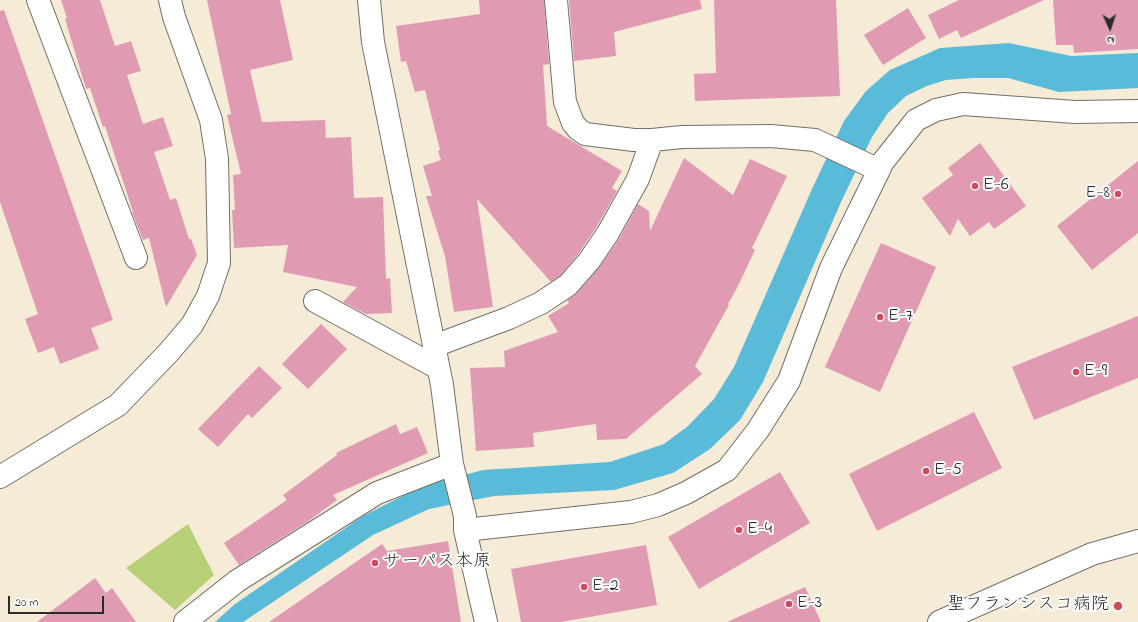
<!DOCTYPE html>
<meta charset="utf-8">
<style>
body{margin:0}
#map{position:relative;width:1138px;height:622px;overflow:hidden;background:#f5ebd7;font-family:"Indie Flower",sans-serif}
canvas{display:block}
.north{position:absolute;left:1090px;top:8px;width:40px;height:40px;-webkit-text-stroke:3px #fff;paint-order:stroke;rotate:177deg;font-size:11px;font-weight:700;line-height:16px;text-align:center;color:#2b2b2b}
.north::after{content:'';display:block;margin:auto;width:14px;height:18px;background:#2b2b2b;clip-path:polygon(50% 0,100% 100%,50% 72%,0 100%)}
.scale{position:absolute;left:8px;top:596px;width:96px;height:18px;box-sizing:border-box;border:2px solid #2b2b2b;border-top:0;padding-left:5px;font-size:12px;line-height:14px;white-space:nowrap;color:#2b2b2b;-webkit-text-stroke:3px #fff;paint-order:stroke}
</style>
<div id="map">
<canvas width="1138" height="622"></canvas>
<div class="north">N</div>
<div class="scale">20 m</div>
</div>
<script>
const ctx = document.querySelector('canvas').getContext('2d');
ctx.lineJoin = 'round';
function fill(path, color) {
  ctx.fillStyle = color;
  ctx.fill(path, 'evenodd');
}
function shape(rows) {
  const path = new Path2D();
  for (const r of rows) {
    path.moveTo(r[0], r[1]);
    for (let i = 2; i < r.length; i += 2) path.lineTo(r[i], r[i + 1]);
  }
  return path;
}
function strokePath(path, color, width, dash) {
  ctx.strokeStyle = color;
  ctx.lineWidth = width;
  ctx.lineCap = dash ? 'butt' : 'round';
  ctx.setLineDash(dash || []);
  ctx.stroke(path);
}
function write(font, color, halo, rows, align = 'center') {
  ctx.font = font + ' "Indie Flower","Klee One",sans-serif';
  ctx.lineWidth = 4;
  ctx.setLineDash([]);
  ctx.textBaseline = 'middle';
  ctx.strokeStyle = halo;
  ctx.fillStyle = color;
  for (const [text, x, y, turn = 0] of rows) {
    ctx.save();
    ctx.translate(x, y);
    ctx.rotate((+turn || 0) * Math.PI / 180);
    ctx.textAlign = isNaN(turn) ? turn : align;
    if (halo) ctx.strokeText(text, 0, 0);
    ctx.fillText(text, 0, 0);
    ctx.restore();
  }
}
const green = shape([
 [188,524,214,575,175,610,126,568]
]);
const water = shape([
 [1009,43,1071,56,1138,53,1138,88,1059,92,1008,78,973,78,946,80,927,86,906,96,888,113,872,137,841,202,763,382,740,420,710,449,673,473,614,490,494,496,429,509,373,535,243,622,215,622,235,604,363,516,422,486,483,470,610,462,664,444,688,426,714,399,734,367,812,189,844,121,866,91,890,70,940,48]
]);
const building = shape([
 [61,0,100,0,115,46,131,41,141,71,127,75,143,124,163,117,173,146,154,152,170,200,176,198,189,239,191,239,197,255,166,307,149,238,143,240,132,212,133,212,105,126,103,127,90,88,86,89,65,19,67,18],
 [207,0,280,0,293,60,250,70,262,122,325,120,326,138,351,137,354,198,383,197,386,279,390,278,392,313,366,314,343,302,357,287,283,272,288,245,234,248,232,210,235,210,233,175,241,174,227,115,231,114],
 [479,0,544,0,549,64,543,65,547,126,622,171,612,188,617,191,597,226,579,253,560,276,551,282,477,199,493,307,454,312,445,256,426,196,432,196,423,166,441,160,438,151,440,150,425,90,415,92,406,61,401,62,396,26,480,14],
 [569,0,700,0,702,9,614,32,616,56,574,61],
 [714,0,836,0,840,96,695,101,694,74,716,73],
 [959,0,1044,0,961,38,957,30,939,39,928,15],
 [1053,0,1138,0,1138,49,1074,53,1073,45,1056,45],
 [908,8,926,38,883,65,864,35],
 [4,10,113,320,91,328,99,349,60,364,54,347,38,353,25,319,38,314,0,202,0,11],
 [980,143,1026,206,994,229,989,222,970,236,958,219,950,236,922,198,953,175,948,168],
 [684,158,733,195,750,159,787,176,752,248,755,250,737,288,728,304,729,305,695,366,702,374,626,439,597,440,596,424,533,433,534,447,476,451,470,368,505,367,504,351,558,332,548,316,569,303,567,300,577,293,598,269,619,239,638,204,649,211,650,231],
 [1138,161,1138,233,1092,270,1057,226],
 [881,243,936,267,880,392,825,367],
 [1138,316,1138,378,1034,420,1012,367],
 [321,324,347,349,308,389,282,364],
 [259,366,282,388,252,418,248,414,218,447,198,429],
 [974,412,1002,468,877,531,849,474],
 [396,424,400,434,417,427,428,453,333,495,337,500,307,522,239,565,224,543,287,500,283,495,337,455,336,453],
 [780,472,810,523,699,589,668,537],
 [448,541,461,622,269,622,382,544,387,551],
 [646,545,657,605,561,622,521,622,511,569],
 [95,578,106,593,112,588,136,622,37,622],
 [805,587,821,622,727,622]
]);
const minor = shape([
 [38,0,136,258],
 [369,0,373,42,442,385,452,464,465,516,465,530,486,622],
 [556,0,565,102,573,123,578,129,585,134,634,140,652,140,682,137,771,136,815,140,879,170],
 [315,301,438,368],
 [434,346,509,318,541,303,568,285,589,261,608,233,638,179,652,140],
 [0,477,118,405,169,352,192,325,208,296,219,263,217,159,211,120,174,17,170,0],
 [465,530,631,512,658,505,686,493,727,470,758,430,789,381,831,268,879,170,882,163,916,120,936,110,963,104,1075,112,1138,111],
 [185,622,237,581,377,493,452,464],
 [939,622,1092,554,1138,541]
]);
const markers = [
 [975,186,4,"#d1495b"],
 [1118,194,4,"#d1495b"],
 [880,317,4,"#d1495b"],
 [1076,372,4,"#d1495b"],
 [926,471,4,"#d1495b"],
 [739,530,4,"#d1495b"],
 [375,563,4,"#d1495b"],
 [584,587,4,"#d1495b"],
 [789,604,4,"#d1495b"],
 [1118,606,5,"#d1495b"]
];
const poiNames = [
 ["E-6",983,186],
 ["E-8",1110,194,"right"],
 ["E-7",888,317],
 ["E-9",1084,372],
 ["E-5",934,471],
 ["E-4",747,530],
 ["サーパス本原",383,563],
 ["E-2",592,587],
 ["E-3",797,604],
 ["聖フランシスコ病院",1109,606,"right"]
];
fill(green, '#b7d075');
fill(water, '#59bbd7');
fill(building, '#e09bb3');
strokePath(minor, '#726e67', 24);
strokePath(minor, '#fff', 22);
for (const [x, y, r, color] of markers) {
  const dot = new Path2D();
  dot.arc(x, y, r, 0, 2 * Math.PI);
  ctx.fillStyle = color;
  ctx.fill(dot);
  strokePath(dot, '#fff', 1.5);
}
write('18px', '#2b2b2b', '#fff', poiNames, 'left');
</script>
